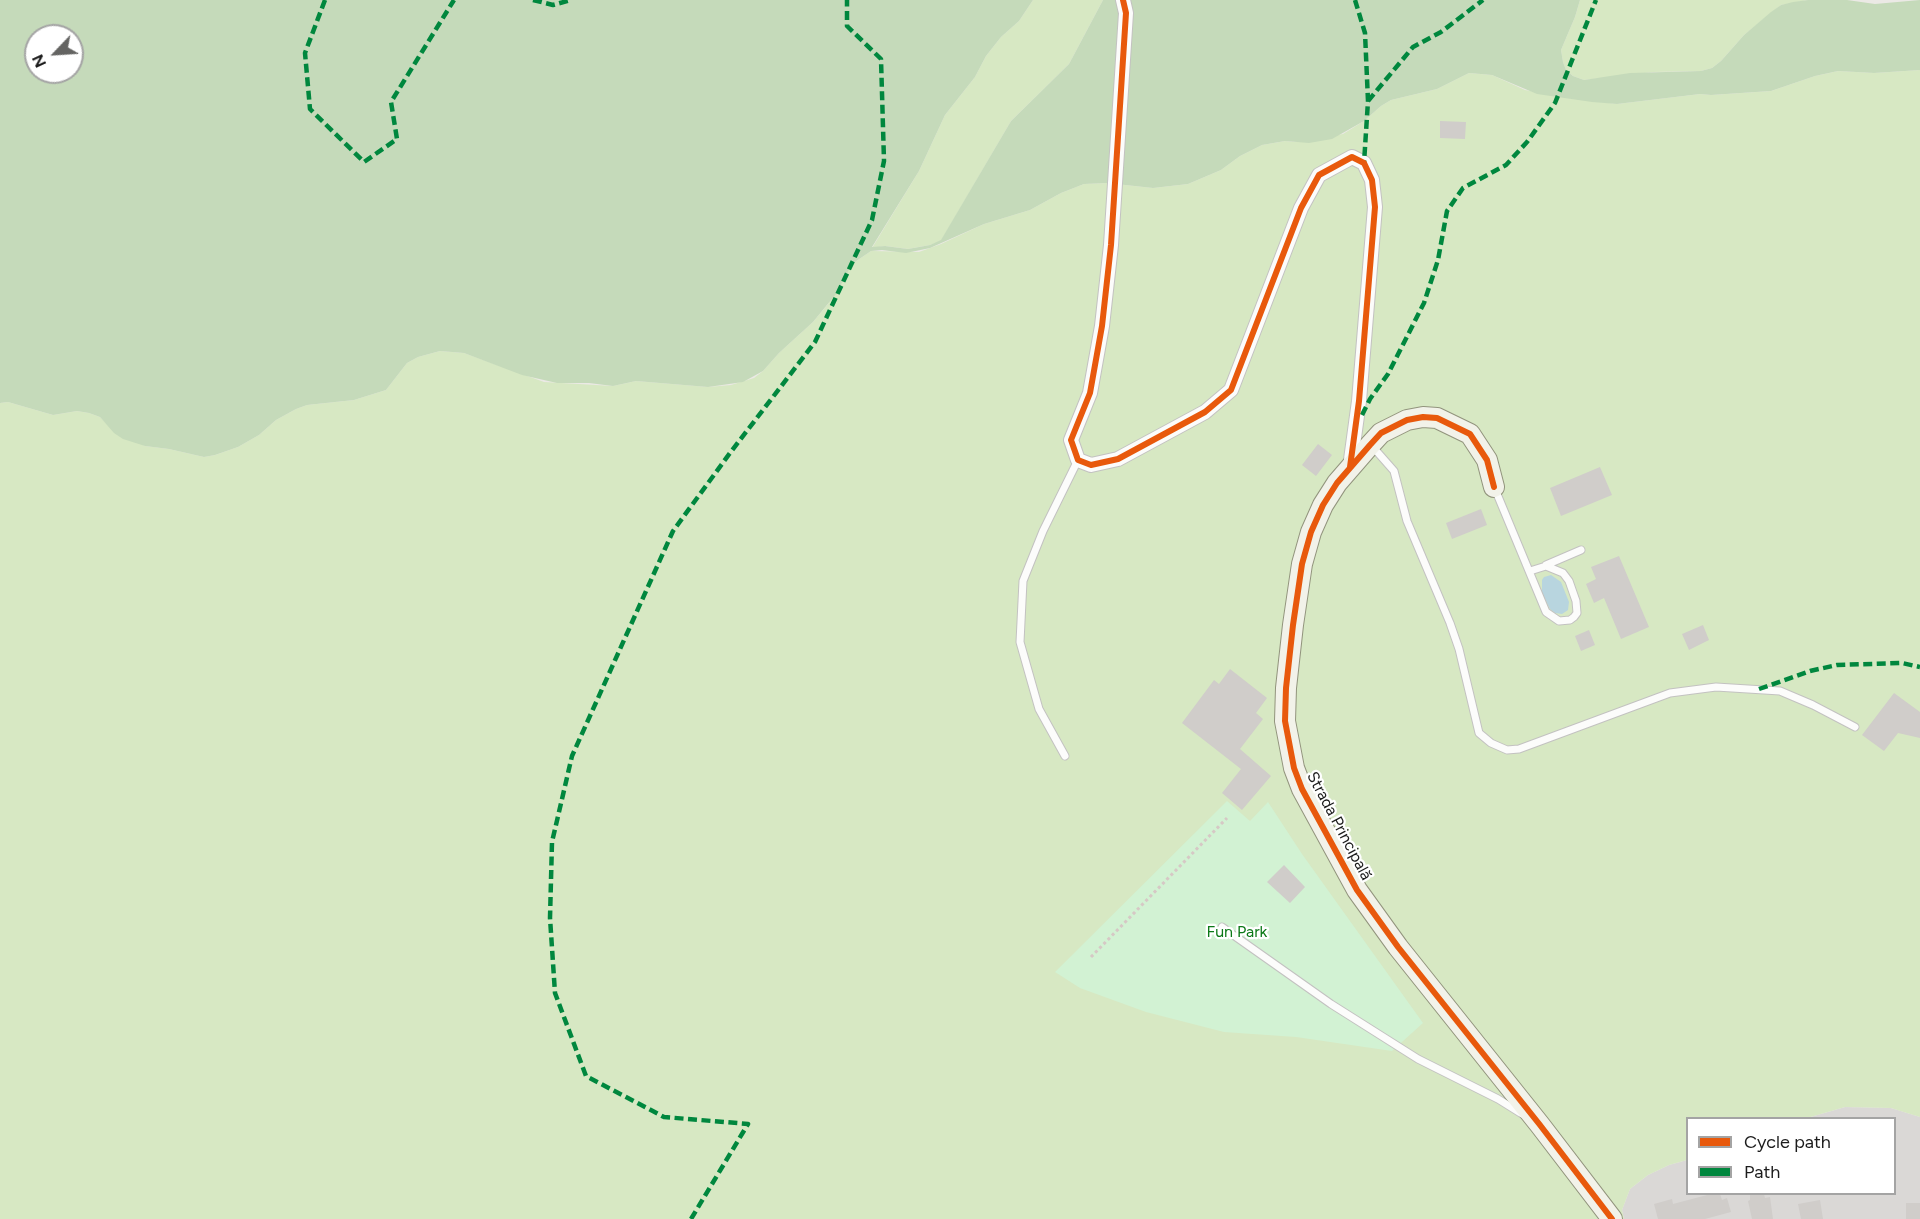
<!DOCTYPE html>
<meta charset="utf-8">
<style>
body{margin:0}
#map{position:relative;width:1920px;height:1219px;overflow:hidden;background:#ebe9e5;font-family:Figtree,sans-serif}
canvas{display:block}
.legend{position:absolute;left:1686px;top:1117px;width:210px;height:78px;box-sizing:border-box;background:#fff;border:2px solid #a4a4a4;margin:0;padding:8px 10px;list-style:none;font-size:18px;color:#1c1c1c}
.legend li{display:flex;align-items:center;gap:12px;height:30px}
.legend b{width:30px;border:2px solid #a4a4a4}
.north{position:absolute;left:24px;top:24px;width:60px;height:60px;box-sizing:border-box;background:#fff;border:2px solid #a4a4a4;border-radius:50%;rotate:245deg;font-size:16px;font-weight:700;line-height:24px;text-align:center;color:#1c1c1c}
.north::after{content:'';display:block;margin:auto;width:21px;height:27px;background:#646462;clip-path:polygon(50% 0,100% 100%,50% 72%,0 100%)}
</style>
<div id="map">
<canvas width="1920" height="1219"></canvas>
<ul class="legend">
<li><b style="height:8px;background:#e8590c"></b>Cycle path</li>
<li><b style="height:8px;background:#00873e"></b>Path</li>
</ul>
<div class="north">N</div>
</div>
<script>
const ctx = document.querySelector('canvas').getContext('2d');
ctx.lineJoin = 'round';
function fill(path, color) {
  ctx.fillStyle = color;
  ctx.fill(path, 'evenodd');
}
function shape(rows) {
  const path = new Path2D();
  for (const r of rows) {
    path.moveTo(r[0], r[1]);
    for (let i = 2; i < r.length; i += 2) path.lineTo(r[i], r[i + 1]);
  }
  return path;
}
function strokePath(path, color, width, dash) {
  ctx.strokeStyle = color;
  ctx.lineWidth = width;
  ctx.lineCap = dash ? 'butt' : 'round';
  ctx.setLineDash(dash || []);
  ctx.stroke(path);
}
function write(font, color, halo, rows, align = 'center') {
  ctx.font = font + ' Figtree,sans-serif';
  ctx.lineWidth = 4.5;
  ctx.setLineDash([]);
  ctx.textBaseline = 'middle';
  ctx.strokeStyle = halo;
  ctx.fillStyle = color;
  for (const [text, x, y, turn = 0] of rows) {
    ctx.save();
    ctx.translate(x, y);
    ctx.rotate((+turn || 0) * Math.PI / 180);
    ctx.textAlign = isNaN(turn) ? turn : align;
    if (halo) ctx.strokeText(text, 0, 0);
    ctx.fillText(text, 0, 0);
    ctx.restore();
  }
}
const residential = shape([
 [1845,1107,1891,1108,1920,1117,1920,1219,1624,1219,1622,1210,1630,1189,1648,1175,1669,1165,1687,1160,1688,1194,1894,1194,1894,1118,1807,1118]
]);
const grass = shape([
 [1033,0,1103,0,1069,64,1011,121,941,241,930,245,908,249,885,246,872,248,919,171,945,115,975,77,986,56,1001,37,1019,21],
 [1580,0,1808,0,1781,5,1744,35,1721,61,1712,68,1701,71,1654,72,1584,80,1573,76,1566,70,1563,62,1561,50,1575,17],
 [1920,70,1920,1117,1891,1108,1845,1107,1807,1118,1688,1118,1687,1160,1669,1165,1648,1175,1630,1189,1622,1210,1624,1219,0,1219,0,403,8,402,53,415,77,411,89,413,100,417,106,423,145,446,169,449,204,457,215,455,238,447,259,435,276,420,296,409,307,405,354,400,386,390,407,363,418,357,440,351,464,353,544,382,613,386,636,381,708,387,731,385,754,378,763,371,779,353,813,322,828,304,852,264,871,251,919,252,941,244,984,224,1030,210,1061,193,1084,184,1107,183,1153,188,1188,184,1221,170,1240,156,1262,145,1285,141,1297,142,1343,134,1364,121,1381,106,1391,100,1437,89,1469,73,1492,75,1525,90,1569,98,1617,104,1700,94,1711,95,1771,91,1815,76,1838,71,1874,73]
]);
const forest = shape([
 [0,0,1033,0,1019,21,1001,37,986,56,975,77,945,115,919,171,872,247,885,246,908,249,930,245,941,240,1011,121,1069,64,1103,0,1580,0,1575,17,1561,50,1563,62,1566,70,1573,76,1584,80,1630,73,1701,71,1712,68,1721,61,1744,35,1771,12,1781,5,1793,2,1808,0,1847,0,1875,4,1920,0,1920,70,1874,73,1838,71,1815,76,1771,91,1711,95,1700,94,1617,104,1592,102,1537,94,1492,75,1469,73,1437,89,1391,100,1381,106,1364,121,1332,139,1309,143,1285,141,1262,145,1240,156,1221,170,1188,184,1153,188,1107,183,1084,184,1061,193,1030,210,984,224,930,248,906,253,882,250,871,251,852,264,836,294,813,322,779,353,763,371,743,382,708,387,636,381,613,386,589,383,557,383,522,375,464,353,440,351,418,357,407,363,386,390,354,400,307,405,296,409,276,420,259,435,238,447,215,455,204,457,169,449,145,446,123,439,114,433,100,417,89,413,77,411,53,415,8,402,0,403],
 [36,36,72,36,72,72,36,72]
]);
const park = shape([
 [1227,801,1250,821,1268,802,1302,854,1423,1023,1392,1051,1296,1037,1224,1032,1146,1012,1080,988,1055,972]
]);
const water = shape([
 [1551,575,1561,582,1569,602,1568,610,1562,614,1555,613,1550,609,1542,593,1542,580,1544,577]
]);
const building = shape([
 [1440,121,1466,122,1465,139,1440,138],
 [1318,444,1332,455,1316,476,1302,465],
 [1600,467,1612,495,1561,516,1550,488],
 [1481,509,1487,525,1452,539,1446,523],
 [1619,556,1649,627,1621,639,1604,598,1594,603,1586,584,1596,579,1591,567],
 [1703,625,1709,640,1689,650,1682,634],
 [1589,630,1595,645,1581,651,1575,636],
 [1230,669,1267,698,1256,713,1263,719,1240,749,1271,776,1242,810,1222,793,1241,769,1182,723,1214,680,1219,684],
 [1894,693,1920,712,1920,738,1898,733,1884,751,1862,735],
 [1284,865,1305,887,1290,903,1267,882],
 [1711,1194,1720,1194,1722,1200,1727,1198,1731,1212,1705,1219,1658,1219,1654,1204,1672,1199,1673,1204],
 [1764,1194,1765,1198,1770,1197,1773,1219,1752,1219,1748,1201,1750,1200,1750,1195],
 [1820,1200,1823,1219,1801,1219,1798,1204],
 [1906,1203,1920,1203,1920,1219,1906,1219]
]);
const path = shape([
 [1091,957,1227,818]
]);
const lane = shape([
 [1372,446,1394,471,1407,521,1450,623,1459,649,1479,733,1491,743,1507,750,1519,749,1670,693,1716,687,1780,691,1813,705,1855,727],
 [1495,489,1546,612,1559,621,1570,620,1574,617,1577,613,1576,601,1569,581,1563,573,1546,566,1530,571],
 [1546,565,1581,550],
 [1065,756,1039,709,1020,642,1023,581,1043,531,1078,460],
 [1222,927,1331,1004,1418,1059,1498,1099,1522,1114]
]);
const street = shape([
 [1123,0,1126,13,1111,245,1102,326,1090,393,1071,440,1078,460,1091,465,1118,459,1205,412,1231,390,1301,208,1319,175,1352,157,1364,163,1372,180,1375,207,1359,401,1350,467]
]);
const secondary = shape([
 [1494,487,1487,460,1470,434,1437,418,1423,417,1407,420,1381,433,1370,445,1337,483,1323,505,1311,532,1302,564,1293,625,1286,688,1285,721,1294,768,1302,789,1357,890,1398,947,1540,1125,1612,1219]
]);
const quiet = shape([
 [325,0,305,53,310,109,364,162,397,139,391,102,454,0],
 [533,0,553,5,571,0],
 [1355,0,1365,33,1368,101,1364,163],
 [1368,101,1413,47,1441,32,1483,0],
 [1362,415,1370,399,1388,374,1424,303,1438,260,1447,211,1463,188,1506,165,1527,142,1555,103,1596,0],
 [1759,689,1810,671,1837,665,1902,663,1920,667],
 [691,1219,748,1124,664,1117,586,1076,555,993,550,918,552,842,572,756,673,531,730,453,815,342,872,220,884,161,881,59,847,26,847,0]
]);
const cycleway = shape([
 [1123,0,1126,13,1111,245,1102,326,1090,393,1071,440,1078,460,1091,465,1118,459,1205,412,1231,390,1301,208,1319,175,1352,157,1364,163,1372,180,1375,207,1359,401,1350,467],
 [1494,487,1487,460,1470,434,1437,418,1423,417,1407,420,1381,433,1370,445,1337,483,1323,505,1311,532,1302,564,1293,625,1286,688,1285,721,1294,768,1302,789,1357,890,1398,947,1540,1125,1612,1219]
]);
const streetNames = [
 ["Strada Principală",1339,826,62]
];
const parkNames = [
 ["Fun Park",1237,932]
];
fill(residential, '#dad8d6');
fill(grass, '#d7e8c3');
fill(forest, '#c5daba');
fill(park, '#d2f2d3');
fill(water, '#b8d5df');
fill(building, '#d0cdca');
strokePath(lane, '#c3c2c1', 9);
strokePath(street, '#c3c2c1', 16);
strokePath(secondary, '#92947d', 22);
strokePath(path, '#d6c8c5', 3, [3, 3]);
strokePath(lane, '#fcfcfb', 7);
strokePath(street, '#fcfcfb', 14);
strokePath(secondary, '#f2f2e9', 20);
strokePath(quiet, '#00873e', 4.5, [9, 4.5]);
strokePath(cycleway, '#e8590c', 6);
write('16px', '#1c1c1c', '#fff', streetNames);
write('16px', '#0c7917', '#fff', parkNames);
</script>
